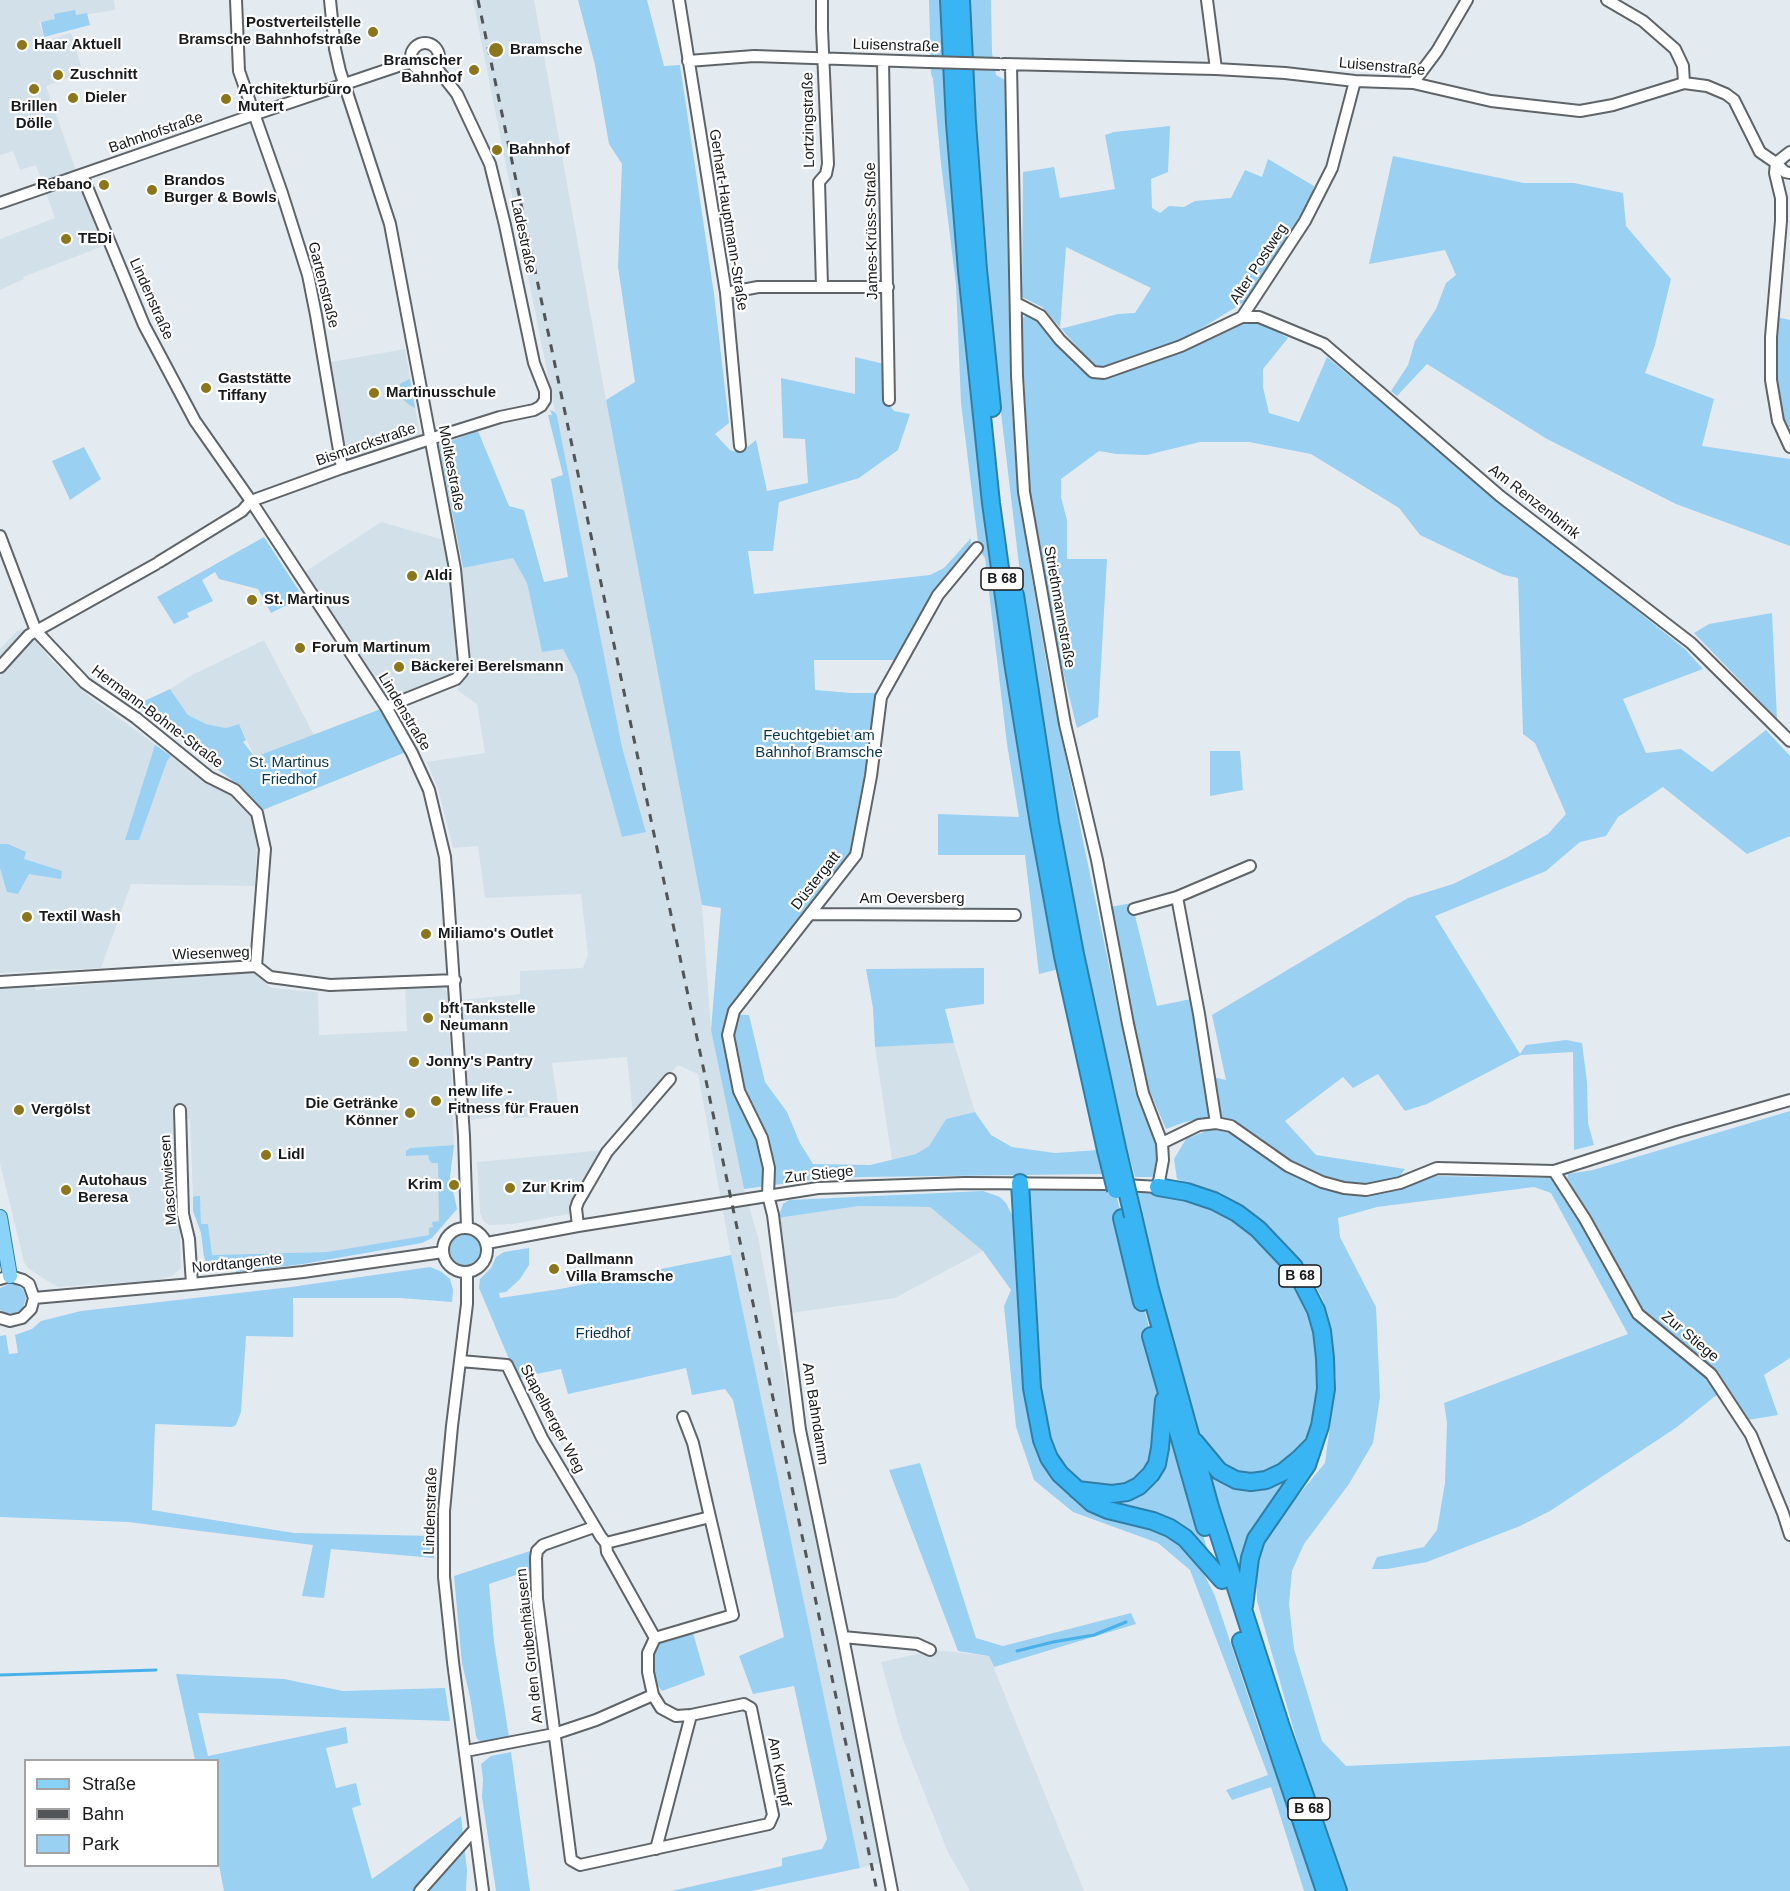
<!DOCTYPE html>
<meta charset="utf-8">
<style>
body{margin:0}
#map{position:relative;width:1790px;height:1891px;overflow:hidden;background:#e4ebf0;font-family:Helvetica,sans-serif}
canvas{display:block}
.legend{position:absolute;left:24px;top:1759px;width:195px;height:108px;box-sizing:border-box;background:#fff;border:2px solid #a3a3a4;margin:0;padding:8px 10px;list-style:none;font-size:18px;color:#181a1c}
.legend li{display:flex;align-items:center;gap:12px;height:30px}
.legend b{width:30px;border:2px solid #a3a3a4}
</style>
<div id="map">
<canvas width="1790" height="1891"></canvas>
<ul class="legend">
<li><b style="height:8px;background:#89d3f8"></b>Straße</li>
<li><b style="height:8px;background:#525558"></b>Bahn</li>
<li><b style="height:16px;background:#9ad0f2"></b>Park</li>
</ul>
</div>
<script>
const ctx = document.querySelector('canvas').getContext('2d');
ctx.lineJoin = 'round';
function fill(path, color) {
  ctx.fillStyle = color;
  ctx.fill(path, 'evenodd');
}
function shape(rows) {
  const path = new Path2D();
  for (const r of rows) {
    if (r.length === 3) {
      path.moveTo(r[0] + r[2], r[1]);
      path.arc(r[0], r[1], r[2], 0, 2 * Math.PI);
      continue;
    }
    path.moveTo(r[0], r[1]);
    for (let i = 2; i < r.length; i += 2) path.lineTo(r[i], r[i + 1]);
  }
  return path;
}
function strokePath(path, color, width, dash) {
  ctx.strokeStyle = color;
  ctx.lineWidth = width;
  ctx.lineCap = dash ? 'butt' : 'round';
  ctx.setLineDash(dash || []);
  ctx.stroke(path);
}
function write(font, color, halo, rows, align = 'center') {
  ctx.font = font + ' Helvetica,sans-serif';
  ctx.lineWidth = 4.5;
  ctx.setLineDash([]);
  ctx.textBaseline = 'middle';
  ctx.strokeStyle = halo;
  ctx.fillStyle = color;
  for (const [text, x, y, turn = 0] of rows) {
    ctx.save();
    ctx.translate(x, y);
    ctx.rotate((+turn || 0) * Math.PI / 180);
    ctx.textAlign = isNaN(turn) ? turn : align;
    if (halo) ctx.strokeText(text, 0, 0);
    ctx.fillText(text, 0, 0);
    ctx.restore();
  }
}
const built = shape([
 [0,0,114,0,115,10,39,22,45,41,71,33,83,73,46,86,79,179,106,245,23,277,24,279,0,290,0,239,55,218,36,165,20,170,13,151,0,155],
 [473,0,534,0,606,400,702,905,711,1030,744,1189,758,1237,791,1412,881,1863,860,1868,731,1255,698,1074,678,1065,633,1115,627,1057,552,1063,559,1109,528,1114,528,1117,514,1119,513,1114,471,1120,461,1000,520,994,520,971,583,968,588,955,581,894,485,898,478,846,453,848,438,789,427,762,485,753,477,704,457,690,468,666,459,569,513,558,527,583,542,652,563,649,577,676,622,837,646,831,622,747],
 [405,349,420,435,348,458,331,362],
 [381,522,444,540,450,570,459,664,458,672,390,701,303,573],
 [27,628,50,659,86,694,185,766,232,795,251,815,257,847,255,886,131,884,101,968,0,973,0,649,17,631],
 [264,640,314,735,255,757,239,724,226,728,206,724,188,715,170,689,192,675],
 [229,972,253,972,271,988,318,992,319,1035,407,1031,405,987,437,985,443,987,448,994,454,1145,410,1148,406,1152,407,1156,428,1155,429,1160,432,1163,438,1162,440,1222,433,1227,429,1235,327,1252,211,1255,208,1224,201,1224,200,1196,193,1197,190,1119,177,1119,181,1268,172,1276,157,1280,58,1287,44,1279,28,1268,24,1262,0,1163,0,988,35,985,35,990,139,979],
 [954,1043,975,1112,946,1119,929,1146,916,1154,892,1160,875,1047],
 [604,1150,574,1213,513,1224,490,1225,484,1222,480,1213,477,1162],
 [859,1206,931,1207,983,1251,895,1298,791,1313,778,1218],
 [935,1650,989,1656,1084,1891,970,1891,947,1850,902,1737,881,1662]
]);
const green = shape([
 [578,0,647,0,664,66,680,65,714,294,729,423,715,434,730,450,740,453,756,440,767,491,808,483,805,439,783,438,781,378,855,394,855,357,884,364,885,400,894,411,910,414,898,450,859,478,779,502,773,551,748,551,754,594,930,575,944,568,971,538,970,550,897,660,814,660,815,690,851,693,877,693,870,753,853,849,849,857,804,911,731,1006,728,1014,749,1015,765,1082,787,1112,800,1143,813,1164,870,1165,916,1154,929,1146,946,1119,975,1112,991,1135,1012,1147,1055,1153,1098,1150,1102,1174,862,1177,811,1180,744,1189,711,1030,721,908,702,905,606,400,635,382,618,267,622,164,609,144,595,65],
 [929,0,943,0,949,164,960,283,992,557,1016,741,1059,969,1039,974,1025,855,938,855,938,814,1019,817,1007,744,985,558,979,550,961,403,956,284,941,164,933,79,931,74],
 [968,0,991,0,992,53,996,75,1005,80,1010,378,1018,496,1048,672,1135,1091,1155,1141,1158,1159,1155,1177,1135,1177,1112,1092,1058,822,1032,674,996,371,973,75,970,53],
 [75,10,76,15,87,13,90,25,44,37,41,22,55,19,54,14],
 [1170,126,1168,172,1151,179,1152,208,1160,213,1169,206,1184,207,1195,201,1231,198,1245,170,1262,177,1268,159,1314,186,1311,198,1249,299,1181,341,1103,369,1095,367,1042,307,1022,297,1023,172,1054,167,1060,198,1115,189,1105,135,1114,132],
 [1066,247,1151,288,1135,313,1118,314,1060,329],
 [1393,156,1524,183,1574,183,1623,193,1626,226,1671,279,1655,345,1645,373,1714,399,1702,446,1790,459,1790,546,1676,504,1547,439,1427,364,1397,396,1391,391,1408,365,1415,341,1436,309,1446,283,1456,275,1445,250,1369,264],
 [1026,315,1037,318,1088,374,1242,321,1259,322,1288,338,1263,369,1263,387,1269,413,1299,422,1327,357,1496,498,1685,649,1703,669,1623,699,1646,753,1681,749,1712,772,1766,730,1790,756,1790,836,1747,854,1663,787,1618,817,1606,836,1580,842,1546,871,1435,916,1520,1054,1526,1045,1566,1040,1582,1043,1587,1082,1588,1123,1594,1145,1574,1150,1573,1052,1521,1055,1427,1104,1405,1111,1378,1074,1353,1088,1343,1077,1285,1121,1316,1155,1405,1169,1390,1190,1436,1176,1551,1178,1585,1215,1567,1180,1568,1174,1593,1170,1790,1111,1790,1358,1764,1375,1778,1415,1748,1420,1727,1390,1714,1397,1677,1427,1550,1511,1520,1526,1427,1562,1387,1569,1372,1569,1377,1557,1424,1547,1437,1530,1445,1483,1447,1423,1444,1403,1628,1334,1551,1193,1534,1187,1377,1207,1338,1218,1340,1237,1376,1307,1380,1397,1373,1443,1349,1484,1304,1544,1292,1571,1289,1604,1294,1649,1322,1741,1346,1766,1790,1746,1790,1891,1347,1891,1311,1793,1302,1759,1257,1601,1256,1573,1261,1549,1272,1527,1325,1463,1336,1380,1332,1336,1323,1300,1311,1278,1288,1247,1265,1222,1239,1205,1177,1179,1174,1159,1186,1139,1211,1129,1230,1130,1290,1167,1235,1122,1205,1118,1185,1122,1166,1129,1145,1080,1110,907,1132,903,1157,1006,1191,999,1204,1075,1226,1080,1212,1015,1408,898,1453,884,1508,857,1548,834,1566,814,1535,743,1523,734,1518,578,1504,575,1420,535,1399,508,1311,454,1249,442,1200,442,1147,455,1116,454,1099,451,1061,479,1061,497,1067,520,1067,559,1107,559,1098,717,1077,728,1059,655,1030,490,1021,319],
 [1776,317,1790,320,1790,440,1781,419,1775,381],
 [410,379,415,408,411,406,394,392,401,383],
 [550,410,555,412,557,416,622,747,646,832,622,837,577,676,563,649,542,652,527,583,513,558,463,568,439,445,478,431,509,506,524,510,544,582,568,577,551,479,563,475,548,415,552,415],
 [84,447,101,479,70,500,52,461],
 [264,537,303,597,271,613,258,589,219,579,215,572,202,580,213,601,187,613,189,617,174,624,157,597],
 [1772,613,1774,656,1777,719,1694,633,1709,624],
 [170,689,188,715,206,724,226,728,239,724,246,740,243,742,255,757,386,707,411,750,263,810,231,779,201,758,201,751,143,711,140,703],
 [155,745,171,756,167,761,139,840,125,840],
 [1210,751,1240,751,1243,790,1210,796],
 [0,844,8,844,26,852,24,859,62,871,61,879,29,874,18,894,7,892,0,868],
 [984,968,984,1004,945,1009,954,1043,875,1047,873,1008,866,969],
 [454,1145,450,1177,457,1209,432,1238,422,1243,303,1264,236,1272,236,1267,214,1267,207,1264,204,1257,201,1233,193,1211,193,1197,196,1196,200,1196,201,1224,208,1224,212,1255,327,1252,429,1235,429,1228,433,1227,432,1222,439,1221,438,1163,432,1163,429,1160,428,1155,406,1156,406,1151,410,1148],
 [1020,1183,1114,1184,1130,1255,1165,1388,1160,1448,1139,1486,1076,1489,1042,1440],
 [1126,1185,1187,1192,1258,1229,1316,1310,1320,1426,1283,1472,1236,1480,1191,1437],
 [983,1191,1000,1197,1006,1203,1014,1219,1052,1475,1165,1532,1185,1545,1200,1566,1215,1596,1259,1729,1319,1891,1304,1891,1271,1787,1232,1800,1226,1790,1268,1775,1190,1570,1158,1543,1073,1512,1034,1480,1016,1427,1004,1306,1011,1290,983,1251,930,1207,859,1206,778,1218,783,1204,789,1200],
 [465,1250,15],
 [529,1248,529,1265,520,1279,506,1292,499,1293,500,1298,560,1289,731,1255,860,1868,751,1891,671,1891,778,1867,782,1866,782,1858,822,1849,827,1839,794,1686,753,1694,739,1656,784,1637,733,1400,725,1389,692,1395,686,1368,568,1394,561,1369,517,1378,479,1288,480,1279,491,1268,496,1257,504,1252],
 [430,1267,440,1271,450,1279,453,1290,452,1302,400,1298,293,1298,293,1337,246,1336,241,1412,236,1425,232,1427,155,1424,152,1510,294,1533,434,1536,434,1558,331,1549,324,1598,302,1596,313,1545,128,1522,0,1517,0,1336,6,1335,9,1354,18,1353,15,1335,32,1329,41,1321,81,1311,291,1287],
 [9,1284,14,1284,23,1289,26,1298,23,1308,15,1314,5,1313,0,1310,0,1288],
 [1168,1417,1209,1555,1198,1540,1171,1519,1107,1502,1140,1491],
 [920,1463,976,1638,1003,1646,1131,1613,1136,1624,994,1667,989,1656,958,1651,889,1470],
 [1206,1464,1236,1484,1300,1464,1242,1580],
 [530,1551,531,1570,489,1584,494,1642,509,1737,483,1742,478,1740,476,1736,470,1697,462,1663,454,1576],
 [693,1633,705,1675,662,1691,653,1679,652,1666,656,1645],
 [176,1674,284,1679,343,1691,445,1688,450,1721,198,1713,208,1756,346,1727,348,1743,326,1748,336,1788,356,1783,361,1805,352,1808,372,1879,461,1816,467,1870,466,1891,224,1891,218,1860,218,1760,195,1760],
 [511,1752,530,1891,496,1891,482,1797,483,1779,481,1764,491,1756]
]);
const stream = shape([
 [1017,1651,1053,1642,1094,1635,1126,1622],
 [0,1675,156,1670]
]);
const minor = shape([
 [236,0,239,71,282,193,308,275,316,315,342,468],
 [330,0,335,49,340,71,390,224,455,569,464,662,462,672,456,679,386,707],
 [679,0,726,293,740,446],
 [1207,0,1216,69],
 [1607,0,1643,21,1675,49,1683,66,1684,83],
 [425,57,14],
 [688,61,754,56,929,62],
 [883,61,889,400],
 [1004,64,1216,69,1285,73,1355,81,1413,83,1491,101,1580,111,1613,105,1684,83,1707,86,1726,94,1734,100,1760,152,1776,163,1785,172,1790,173],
 [1413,83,1437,51,1467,0],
 [1776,163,1775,173,1781,198,1781,221,1771,337,1771,380,1778,421,1790,447],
 [1776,163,1790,152],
 [82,175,144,325,195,421,251,501,386,707,412,753,429,790,445,857,448,895,464,1136,467,1227],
 [0,203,253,115,404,64,412,63],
 [822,286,819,182,826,174,828,164,822,29,822,0],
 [726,293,758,287,888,287],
 [1016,303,1041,316,1060,340,1093,372,1104,373,1181,346,1242,317,1305,221,1332,168,1355,81],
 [1242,317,1259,317,1324,344,1500,496,1691,643,1790,741],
 [0,536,36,631,85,683,136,718,209,777,235,790,257,813,265,849,256,966],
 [159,562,242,511,251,501,342,468,430,439,500,417,534,410,541,406,545,400,545,391,534,363,505,225,490,164,457,94,435,66],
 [0,667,29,635,156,564],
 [1177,897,1199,1014,1216,1123],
 [1134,909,1177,897,1250,866],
 [810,914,1015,915],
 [0,982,256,966,270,977,330,985,455,980],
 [180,1110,183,1214,189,1239,192,1284],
 [1162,1143,1199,1125,1216,1123,1231,1126,1288,1166,1322,1182,1344,1188,1366,1190,1400,1183,1437,1168,1554,1171,1677,1132,1790,1100],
 [1554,1171,1585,1219,1638,1314,1711,1374,1751,1435,1783,1513,1790,1535],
 [578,1226,576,1208,578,1202,607,1152,670,1079],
 [465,1250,22],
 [487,1243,578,1226,818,1188,965,1183,1108,1184,1158,1187,1163,1160,1162,1143,1143,1093,1128,1024,1097,860,1065,724,1024,492,1017,376,1011,65],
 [467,1272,467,1304,452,1426,444,1511,444,1577,453,1662,483,1891],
 [0,1279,10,1276,23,1280,29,1284,34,1298,31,1309,22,1318,10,1321,0,1318],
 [34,1298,192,1284,303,1272,443,1252],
 [460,1361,507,1365,542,1438,601,1537,606,1543,607,1552,655,1638,648,1653,648,1672,653,1695,596,1720,554,1734,466,1751],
 [683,1417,693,1443,710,1517],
 [594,1527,543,1545,537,1551,536,1558,537,1599,571,1860,580,1865,769,1824,773,1815,751,1708,744,1704,691,1715,676,1716,661,1708,653,1695],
 [606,1543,710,1517,733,1615,655,1638],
 [843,1637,917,1644,930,1650],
 [656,1849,691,1715],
 [420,1891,475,1829],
 [892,1891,843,1637,800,1430,773,1215,768,1195,769,1168,762,1138,739,1091,728,1035,734,1011,856,855,871,776,881,697,938,595,977,548]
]);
const major = shape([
 [0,1217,10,1276]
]);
const highway = shape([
 [949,0,955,123,967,271,991,503,1013,662,1039,824,1063,956,1106,1150],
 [961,0,967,122,978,269,992,408],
 [1015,595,1050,822,1075,954,1117,1148],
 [1020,1183,1032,1388,1042,1440,1049,1458,1060,1474,1092,1503,1108,1510,1153,1521,1170,1528,1185,1538,1222,1580],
 [1158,1187,1187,1192,1214,1201,1237,1213,1258,1229,1294,1267,1316,1310,1322,1331,1325,1358,1326,1389,1320,1426,1307,1465,1256,1539,1250,1558,1244,1606],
 [1133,1216,1150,1289,1210,1507,1281,1727,1338,1891],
 [1122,1218,1142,1302],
 [1151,1336,1205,1527],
 [1195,1442,1219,1471,1236,1480,1251,1482,1266,1480,1283,1472,1299,1459,1312,1446],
 [1077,1490,1112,1494,1127,1492,1139,1486,1151,1474,1157,1464,1160,1448,1164,1400],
 [1241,1641,1325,1891]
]);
const rail = shape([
 [478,0,877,1891]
]);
const minorBridge = shape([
 [929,62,1000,64]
]);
const highwayBridge = shape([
 [1117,1148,1133,1216],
 [1106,1150,1116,1190]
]);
const markers = [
 [373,32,6,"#8c761b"],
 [22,45,6,"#8c761b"],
 [496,50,8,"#8c761b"],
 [474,70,6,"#8c761b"],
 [58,75,6,"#8c761b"],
 [34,89,6,"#8c761b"],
 [73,98,6,"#8c761b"],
 [226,99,6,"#8c761b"],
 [497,150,6,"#8c761b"],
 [104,185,6,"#8c761b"],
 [152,190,6,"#8c761b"],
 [66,239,6,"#8c761b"],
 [206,388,6,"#8c761b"],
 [374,393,6,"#8c761b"],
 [412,576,6,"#8c761b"],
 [252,600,6,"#8c761b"],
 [300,648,6,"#8c761b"],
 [399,667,6,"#8c761b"],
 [27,917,6,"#8c761b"],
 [426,934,6,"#8c761b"],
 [428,1018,6,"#8c761b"],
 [414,1062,6,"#8c761b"],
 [436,1101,6,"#8c761b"],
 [19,1110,6,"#8c761b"],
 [410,1113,6,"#8c761b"],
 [266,1155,6,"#8c761b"],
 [454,1185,6,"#8c761b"],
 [510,1188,6,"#8c761b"],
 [66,1190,6,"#8c761b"],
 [554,1269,6,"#8c761b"]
];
const shields = [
 [1002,579,42],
 [1300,1276,42],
 [1309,1809,42]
];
const shieldNames = [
 ["B 68",1002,579],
 ["B 68",1300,1276],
 ["B 68",1309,1809]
];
const poiNames = [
 ["Postverteilstelle",361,23,"right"],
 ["Bramsche Bahnhofstraße",361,40,"right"],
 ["Haar Aktuell",34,45],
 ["Bramsche",510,50],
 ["Bramscher",462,61,"right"],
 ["Bahnhof",462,78,"right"],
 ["Zuschnitt",70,75],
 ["Architekturbüro",238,90],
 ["Mutert",238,107],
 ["Dieler",85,98],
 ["Brillen",34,107,"center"],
 ["Dölle",34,124,"center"],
 ["Bahnhof",509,150],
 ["Brandos",164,181],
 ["Burger & Bowls",164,198],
 ["Rebano",92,185,"right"],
 ["TEDi",78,239],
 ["Gaststätte",218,379],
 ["Tiffany",218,396],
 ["Martinusschule",386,393],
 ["Aldi",424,576],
 ["St. Martinus",264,600],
 ["Forum Martinum",312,648],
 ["Bäckerei Berelsmann",411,667],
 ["Textil Wash",39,917],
 ["Miliamo's Outlet",438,934],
 ["bft Tankstelle",440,1009],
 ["Neumann",440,1026],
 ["Jonny's Pantry",426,1062],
 ["new life -",448,1092],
 ["Fitness für Frauen",448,1109],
 ["Die Getränke",398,1104,"right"],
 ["Könner",398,1121,"right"],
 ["Vergölst",31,1110],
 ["Lidl",278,1155],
 ["Autohaus",78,1181],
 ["Beresa",78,1198],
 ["Krim",442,1185,"right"],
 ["Zur Krim",522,1188],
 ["Dallmann",566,1260],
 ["Villa Bramsche",566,1277]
];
const streetNames = [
 ["Luisenstraße",896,46,2],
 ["Luisenstraße",1382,67,5],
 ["Lortzingstraße",809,120,-91],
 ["Bahnhofstraße",156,133,-19],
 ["Gerhart-Hauptmann-Straße",728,220,81],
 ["James-Krüss-Straße",872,231,-91],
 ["Ladestraße",523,236,78],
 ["Alter Postweg",1259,264,-57],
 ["Gartenstraße",323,285,76],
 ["Lindenstraße",151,299,66],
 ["Bismarckstraße",366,445,-19],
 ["Moltkestraße",451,468,79],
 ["Am Renzenbrink",1534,502,38],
 ["Striethmannstraße",1059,607,80],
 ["Lindenstraße",404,712,59],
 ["Hermann-Bohne-Straße",157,717,37],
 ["Düstergatt",816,881,-52],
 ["Am Oeversberg",912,899],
 ["Wiesenweg",211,954,-2],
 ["Zur Stiege",819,1175,-6],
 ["Maschwiesen",169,1180,-94],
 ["Nordtangente",237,1264,-6],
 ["Zur Stiege",1690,1337,40],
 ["Am Bahndamm",815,1414,81],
 ["Stapelberger Weg",552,1419,62],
 ["Lindenstraße",431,1511,-88],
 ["An den Grubenhäusern",530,1646,-96],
 ["Am Kumpf",779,1772,79]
];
const parkNames = [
 ["Feuchtgebiet am",819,736],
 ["Bahnhof Bramsche",819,753],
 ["St. Martinus",289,763],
 ["Friedhof",289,780],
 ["Friedhof",603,1334]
];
fill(built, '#d2e0e9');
fill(green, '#9ad0f2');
strokePath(stream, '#48b1ea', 3);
strokePath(minor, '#5e6468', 14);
strokePath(major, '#2e7fa8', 16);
strokePath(highway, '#2e7fa8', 20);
strokePath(minor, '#fff', 10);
strokePath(major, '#89d3f8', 14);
strokePath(highway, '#3ab5f4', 16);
strokePath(rail, '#525558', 3, [8, 8]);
strokePath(minorBridge, '#5e6468', 14, []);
strokePath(highwayBridge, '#2e7fa8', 20, []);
strokePath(minorBridge, '#fff', 10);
strokePath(highwayBridge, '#3ab5f4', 16);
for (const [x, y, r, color] of markers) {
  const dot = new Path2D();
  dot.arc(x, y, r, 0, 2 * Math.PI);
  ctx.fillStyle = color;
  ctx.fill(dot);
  strokePath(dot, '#fff', 2);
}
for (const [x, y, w] of shields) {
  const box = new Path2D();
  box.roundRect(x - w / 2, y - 11, w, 22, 4.5);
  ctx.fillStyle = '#fff';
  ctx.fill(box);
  strokePath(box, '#181a1c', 1.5);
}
write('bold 14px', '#181a1c', null, shieldNames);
write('bold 15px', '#181a1c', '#fff', poiNames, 'left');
write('15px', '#181a1c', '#fff', streetNames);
write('15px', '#08364d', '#fff', parkNames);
</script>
